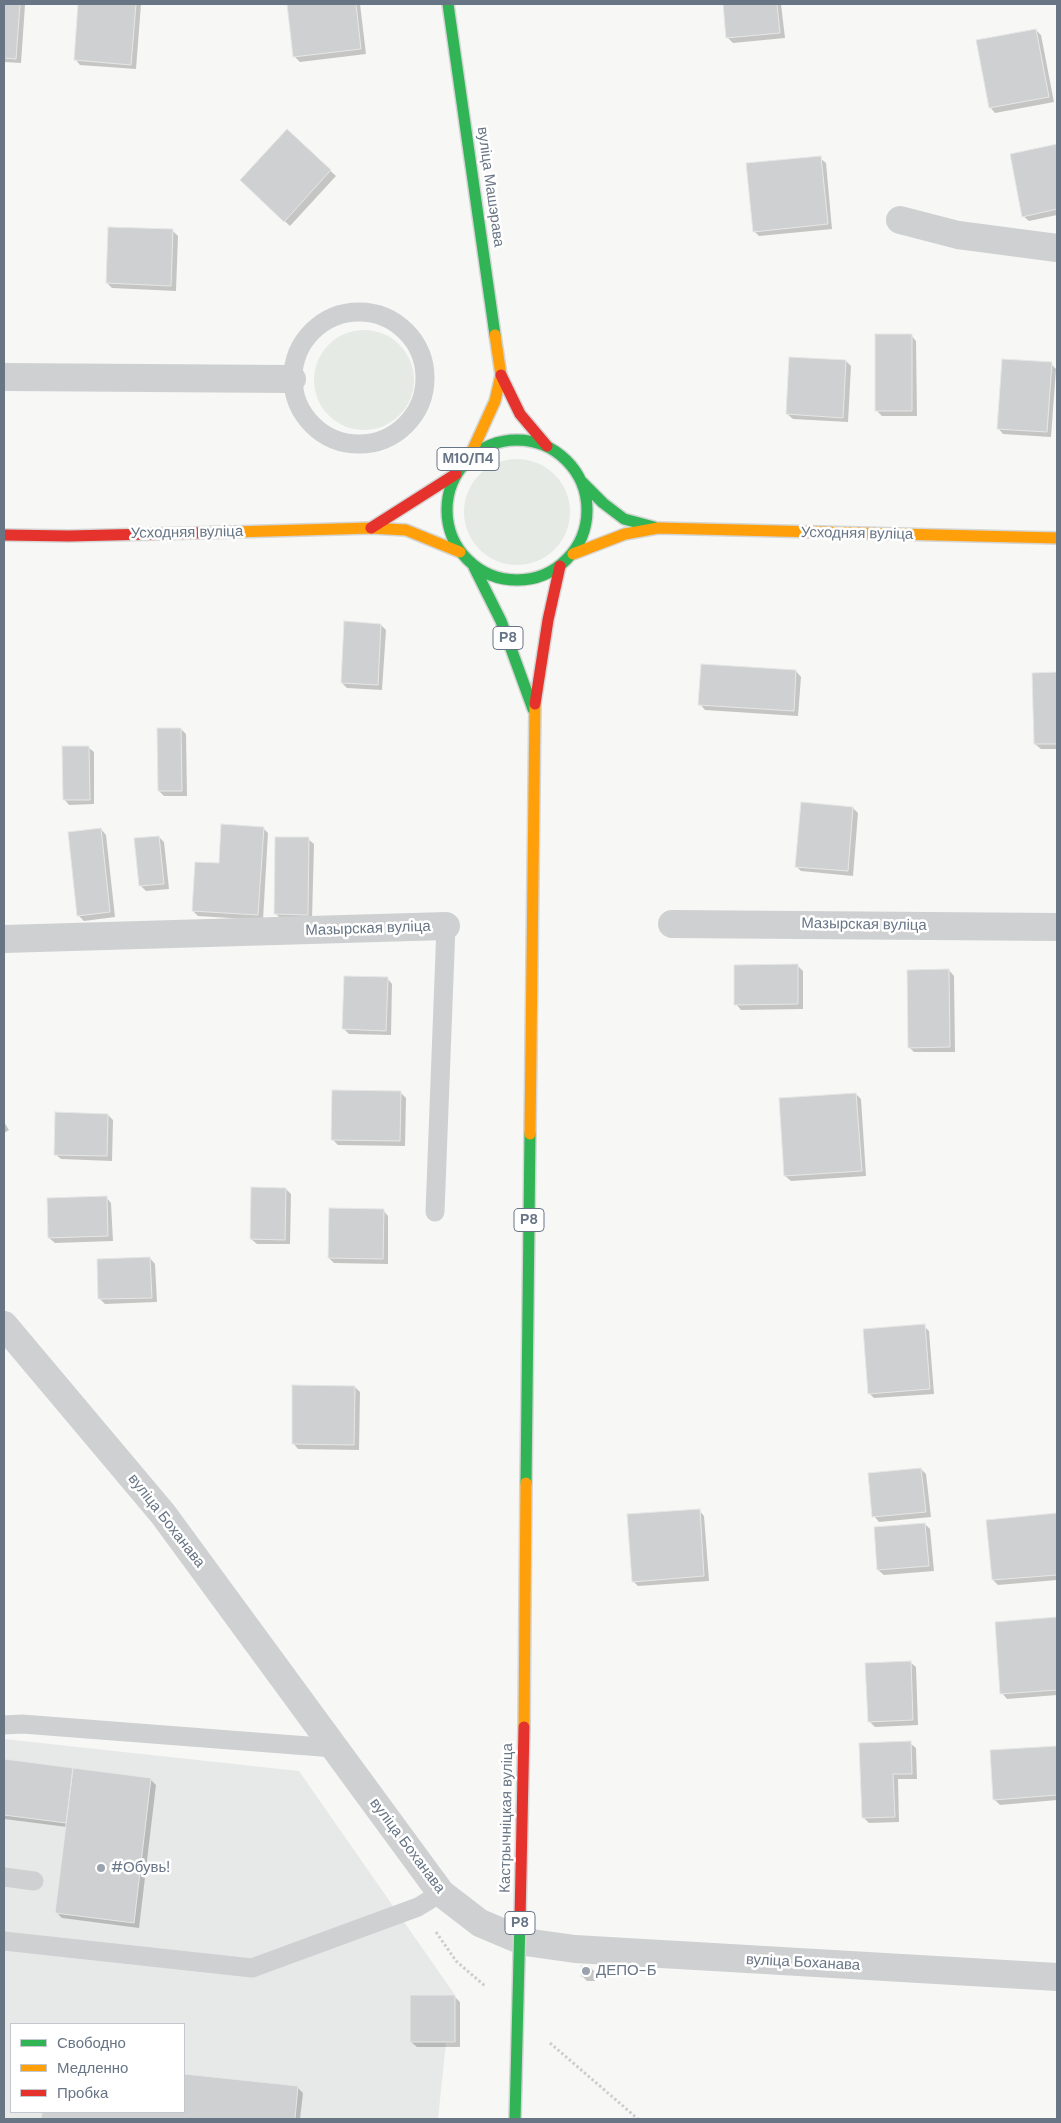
<!DOCTYPE html>
<meta charset="utf-8">
<style>
body{margin:0}
#map{position:relative;width:1061px;height:2123px;overflow:hidden;background:#f7f7f6;font-family:"DM Sans",sans-serif}
canvas{display:block}
.frame{position:absolute;inset:0;border:5px solid #687585;pointer-events:none}
.legend{position:absolute;left:10px;top:2023px;width:175px;height:90px;box-sizing:border-box;background:#fff;border:1px solid #c3c8ce;margin:0;padding:6px 9px;list-style:none;font-size:15px;color:#687585}
.legend li{display:flex;align-items:center;gap:10px;height:25px}
.legend b{width:25px;border:1px solid #c3c8ce}
</style>
<div id="map">
<canvas width="1061" height="2123"></canvas>
<div class="frame"></div>
<ul class="legend">
<li><b style="height:6px;background:#30b455"></b>Свободно</li>
<li><b style="height:6px;background:#ff9f0a"></b>Медленно</li>
<li><b style="height:6px;background:#e5322d"></b>Пробка</li>
</ul>
</div>
<script>
const ctx = document.querySelector('canvas').getContext('2d');
ctx.lineJoin = 'round';
function fill(path, color) {
  ctx.fillStyle = color;
  ctx.fill(path, 'evenodd');
}
function shape(rows) {
  const path = new Path2D();
  for (const r of rows) {
    if (r.length === 3) {
      path.moveTo(r[0] + r[2], r[1]);
      path.arc(r[0], r[1], r[2], 0, 2 * Math.PI);
      continue;
    }
    path.moveTo(r[0], r[1]);
    for (let i = 2; i < r.length; i += 2) path.lineTo(r[i], r[i + 1]);
  }
  return path;
}
function strokePath(path, color, width, dash) {
  ctx.strokeStyle = color;
  ctx.lineWidth = width;
  ctx.lineCap = dash ? 'butt' : 'round';
  ctx.setLineDash(dash || []);
  ctx.stroke(path);
}
function write(font, color, halo, rows, align = 'center') {
  ctx.font = font + ' "DM Sans",sans-serif';
  ctx.lineWidth = 5;
  ctx.setLineDash([]);
  ctx.textBaseline = 'middle';
  ctx.strokeStyle = halo;
  ctx.fillStyle = color;
  for (const [text, x, y, turn = 0] of rows) {
    ctx.save();
    ctx.translate(x, y);
    ctx.rotate((+turn || 0) * Math.PI / 180);
    ctx.textAlign = isNaN(turn) ? turn : align;
    if (halo) ctx.strokeText(text, 0, 0);
    ctx.fillText(text, 0, 0);
    ctx.restore();
  }
}
const built = shape([
 [4,1739,299,1771,455,1995,455,2042,446,2043,438,2119,4,2119],
 [11,2024,184,2024,184,2112,11,2112]
]);
const green = shape([
 [364,380,50],
 [517,512,53]
]);
const shadow = shape([
 [4,4,25,5,21,63,4,62],
 [79,4,141,4,136,69,80,65,75,59],
 [288,4,360,4,366,54,300,62,295,57],
 [724,4,781,4,785,38,733,43,727,37],
 [1036,30,1041,35,1054,102,995,113,990,107],
 [287,131,336,176,290,226,241,180],
 [1057,145,1057,215,1029,221,1023,216,1011,155],
 [820,158,826,163,832,229,759,236,754,231],
 [173,231,178,236,176,291,112,288,107,283],
 [911,335,916,341,917,416,882,416,876,410],
 [846,361,851,366,848,422,793,419,787,414],
 [1051,364,1056,369,1051,437,1003,434,998,428],
 [381,625,386,630,382,690,347,688,342,683],
 [796,671,801,677,798,716,705,710,700,704],
 [1057,673,1057,749,1041,749,1035,744,1034,674],
 [181,729,186,734,187,796,164,796,159,791],
 [88,747,94,752,94,804,69,805,64,799],
 [853,808,858,813,853,876,801,871,796,866],
 [263,828,268,833,263,920,198,916,193,911,220,865],
 [101,829,106,835,115,917,84,921,78,915],
 [159,837,164,842,169,889,146,891,141,886],
 [308,839,314,844,312,919,281,919,276,914],
 [797,965,803,971,803,1009,741,1010,736,1004],
 [949,970,954,976,955,1052,914,1052,909,1047],
 [387,978,392,984,391,1035,349,1034,344,1029],
 [401,1093,406,1098,405,1146,338,1145,333,1140],
 [856,1094,861,1099,866,1176,791,1181,785,1176],
 [108,1115,113,1120,112,1161,61,1159,55,1154],
 [4,1122,9,1130,4,1133],
 [286,1189,291,1194,290,1244,257,1244,251,1239],
 [106,1197,111,1203,113,1241,55,1243,49,1238],
 [383,1210,388,1216,388,1264,334,1263,329,1258],
 [150,1258,155,1264,157,1302,105,1304,99,1298],
 [924,1326,929,1331,934,1394,874,1398,869,1393],
 [355,1387,360,1392,359,1450,298,1449,293,1443],
 [921,1469,926,1474,931,1517,879,1522,874,1516],
 [699,1510,704,1516,709,1581,638,1586,633,1581],
 [1056,1515,1057,1580,998,1585,993,1580],
 [925,1524,930,1529,934,1571,884,1575,878,1570],
 [1057,1619,1057,1695,1007,1699,1002,1693,997,1623],
 [910,1662,916,1667,918,1725,875,1727,870,1722],
 [910,1743,916,1748,917,1779,898,1779,899,1822,869,1823,864,1818],
 [1057,1747,1057,1800,1000,1805,994,1799,991,1752],
 [4,1760,150,1779,156,1785,139,1928,62,1918,57,1913,67,1827,4,1819],
 [590,1967,595,1972,595,1981,587,1981,582,1976],
 [455,1997,460,2002,460,2047,417,2047,411,2042],
 [184,2075,298,2088,303,2093,300,2119,43,2119,44,2112,184,2112]
]);
const building = shape([
 [4,4,20,4,16,59,4,58,4,4],
 [78,4,136,4,131,65,74,60,78,4],
 [287,4,356,4,361,49,293,57,287,4],
 [723,4,777,4,780,33,726,38,723,4],
 [1036,29,1049,97,989,108,976,40,1036,29],
 [287,129,331,170,284,222,240,180,287,129],
 [1057,144,1057,209,1022,217,1010,154,1057,144],
 [821,156,828,224,753,232,746,163,821,156],
 [108,227,173,229,171,286,106,283,108,227],
 [875,334,912,334,912,411,875,411,875,334],
 [789,357,846,360,843,418,786,414,789,357],
 [1002,359,1052,362,1047,432,997,429,1002,359],
 [344,621,381,624,378,685,341,683,344,621],
 [701,664,796,670,794,711,698,705,701,664],
 [1057,672,1057,744,1034,744,1032,673,1057,672],
 [157,728,181,728,182,791,158,791,157,728],
 [62,746,89,746,90,800,63,800,62,746],
 [801,802,853,807,848,871,795,867,801,802],
 [221,824,264,827,258,915,192,911,195,862,219,863,221,824],
 [101,828,110,912,77,916,68,832,101,828],
 [159,836,164,884,139,886,134,838,159,836],
 [275,837,309,837,308,915,274,914,275,837],
 [798,964,798,1004,734,1005,734,965,798,964],
 [949,969,950,1047,908,1048,907,970,949,969],
 [344,976,388,977,386,1031,342,1029,344,976],
 [332,1090,401,1091,400,1141,331,1140,332,1090],
 [856,1093,862,1171,784,1176,779,1098,856,1093],
 [55,1112,108,1114,107,1156,54,1155,55,1112],
 [251,1187,286,1188,285,1240,250,1239,251,1187],
 [107,1196,108,1236,48,1238,47,1198,107,1196],
 [329,1208,384,1209,383,1259,328,1258,329,1208],
 [150,1257,152,1298,98,1299,97,1259,150,1257],
 [925,1324,930,1389,868,1394,863,1329,925,1324],
 [292,1385,355,1386,354,1445,292,1444,292,1385],
 [921,1468,926,1512,872,1517,868,1473,921,1468],
 [700,1509,704,1576,632,1582,627,1514,700,1509],
 [1057,1513,1057,1575,992,1580,986,1520,1057,1513],
 [925,1523,929,1566,877,1570,874,1527,925,1523],
 [1057,1617,1057,1690,1000,1694,995,1622,1057,1617],
 [911,1661,913,1720,868,1722,865,1663,911,1661],
 [911,1741,912,1774,893,1774,895,1817,862,1818,859,1743,911,1741],
 [1057,1746,1057,1795,993,1800,990,1750,1057,1746],
 [4,1759,73,1768,66,1823,4,1815,4,1759],
 [73,1768,151,1778,134,1923,55,1913,73,1768],
 [581,1966,590,1966,590,1976,581,1977,581,1966],
 [410,1995,455,1995,455,2042,410,2042,410,1995],
 [184,2074,298,2086,295,2119,41,2119,42,2112,184,2112,184,2074]
]);
const path = shape([
 [436,1932,456,1961,485,1986],
 [550,2043,638,2119]
]);
const lane = shape([
 [359,378,66],
 [435,1212,446,926],
 [4,1725,22,1724,334,1748],
 [4,1877,34,1881],
 [4,1941,252,1968,418,1907,441,1893]
]);
const street = shape([
 [900,220,958,235,1057,248],
 [4,377,292,379],
 [672,924,1057,927],
 [4,939,446,926],
 [4,1325,163,1514,441,1893,480,1923,525,1942,575,1949,1057,1977]
]);
const fast = shape([
 [448,4,495,335],
 [517,510,70],
 [582,482,603,503,624,519,654,527],
 [474,567,501,621,533,709],
 [526,1483,530,1134]
]);
const slow = shape([
 [469,458,495,401,501,375,495,335],
 [234,532,371,528,406,530,460,552],
 [573,554,625,534,658,528,1057,538],
 [530,1134,535,704],
 [524,1727,526,1483]
]);
const jam = shape([
 [501,375,520,414,547,446],
 [371,528,456,474],
 [4,535,69,536,234,532],
 [535,704,548,620,560,566]
]);
const fastBridge = shape([
 [515,2119,520,1919]
]);
const jamBridge = shape([
 [520,1919,524,1727]
]);
const markers = [
 [101,1868,5,"#9aa2ad"],
 [586,1971,5,"#9aa2ad"]
];
const shields = [
 [468,459,62],
 [508,638,30],
 [529,1220,30],
 [520,1923,30]
];
const shieldNames = [
 ["М10/П4",468,459],
 ["Р8",508,638],
 ["Р8",529,1220],
 ["Р8",520,1923]
];
const streetNames = [
 ["вуліца Машэрава",490,187,82],
 ["Усходняя вуліца",187,533,-1],
 ["Усходняя вуліца",857,534,1],
 ["Мазырская вуліца",864,925,1],
 ["Мазырская вуліца",368,929,-2],
 ["вуліца Боханава",166,1521,52],
 ["Кастрычніцкая вуліца",507,1818,-89],
 ["вуліца Боханава",407,1846,53],
 ["вуліца Боханава",803,1963,3]
];
const poiNames = [
 ["#Обувь!",111,1868],
 ["ДЕПО-Б",596,1971]
];
fill(built, '#e7e9e8');
fill(green, '#e6eae4');
fill(shadow, '#0003');
fill(building, '#cfd0d1');
strokePath(building, '#e6e6e6', 1);
strokePath(fast, '#d4d5d5', 14);
strokePath(slow, '#d4d5d5', 14);
strokePath(jam, '#d4d5d5', 14);
strokePath(path, '#cccdce', 3, [2.5, 2.5]);
strokePath(lane, '#cfd0d1', 19);
strokePath(street, '#cfd0d1', 28);
strokePath(fast, '#30b455', 11);
strokePath(slow, '#ff9f0a', 11);
strokePath(jam, '#e5322d', 11);
strokePath(fastBridge, '#d3d4d4', 14, []);
strokePath(jamBridge, '#d3d4d4', 14, []);
strokePath(fastBridge, '#30b455', 11);
strokePath(jamBridge, '#e5322d', 11);
for (const [x, y, r, color] of markers) {
  const dot = new Path2D();
  dot.arc(x, y, r, 0, 2 * Math.PI);
  ctx.fillStyle = color;
  ctx.fill(dot);
  strokePath(dot, '#fff', 2);
}
for (const [x, y, w] of shields) {
  const box = new Path2D();
  box.roundRect(x - w / 2, y - 11.5, w, 23, 4);
  ctx.fillStyle = '#fff';
  ctx.fill(box);
  strokePath(box, '#687585', 1);
}
write('bold 14px', '#687585', null, shieldNames);
write('15px', '#687585', '#fff', streetNames);
write('15px', '#687585', '#fff', poiNames, 'left');
</script>
